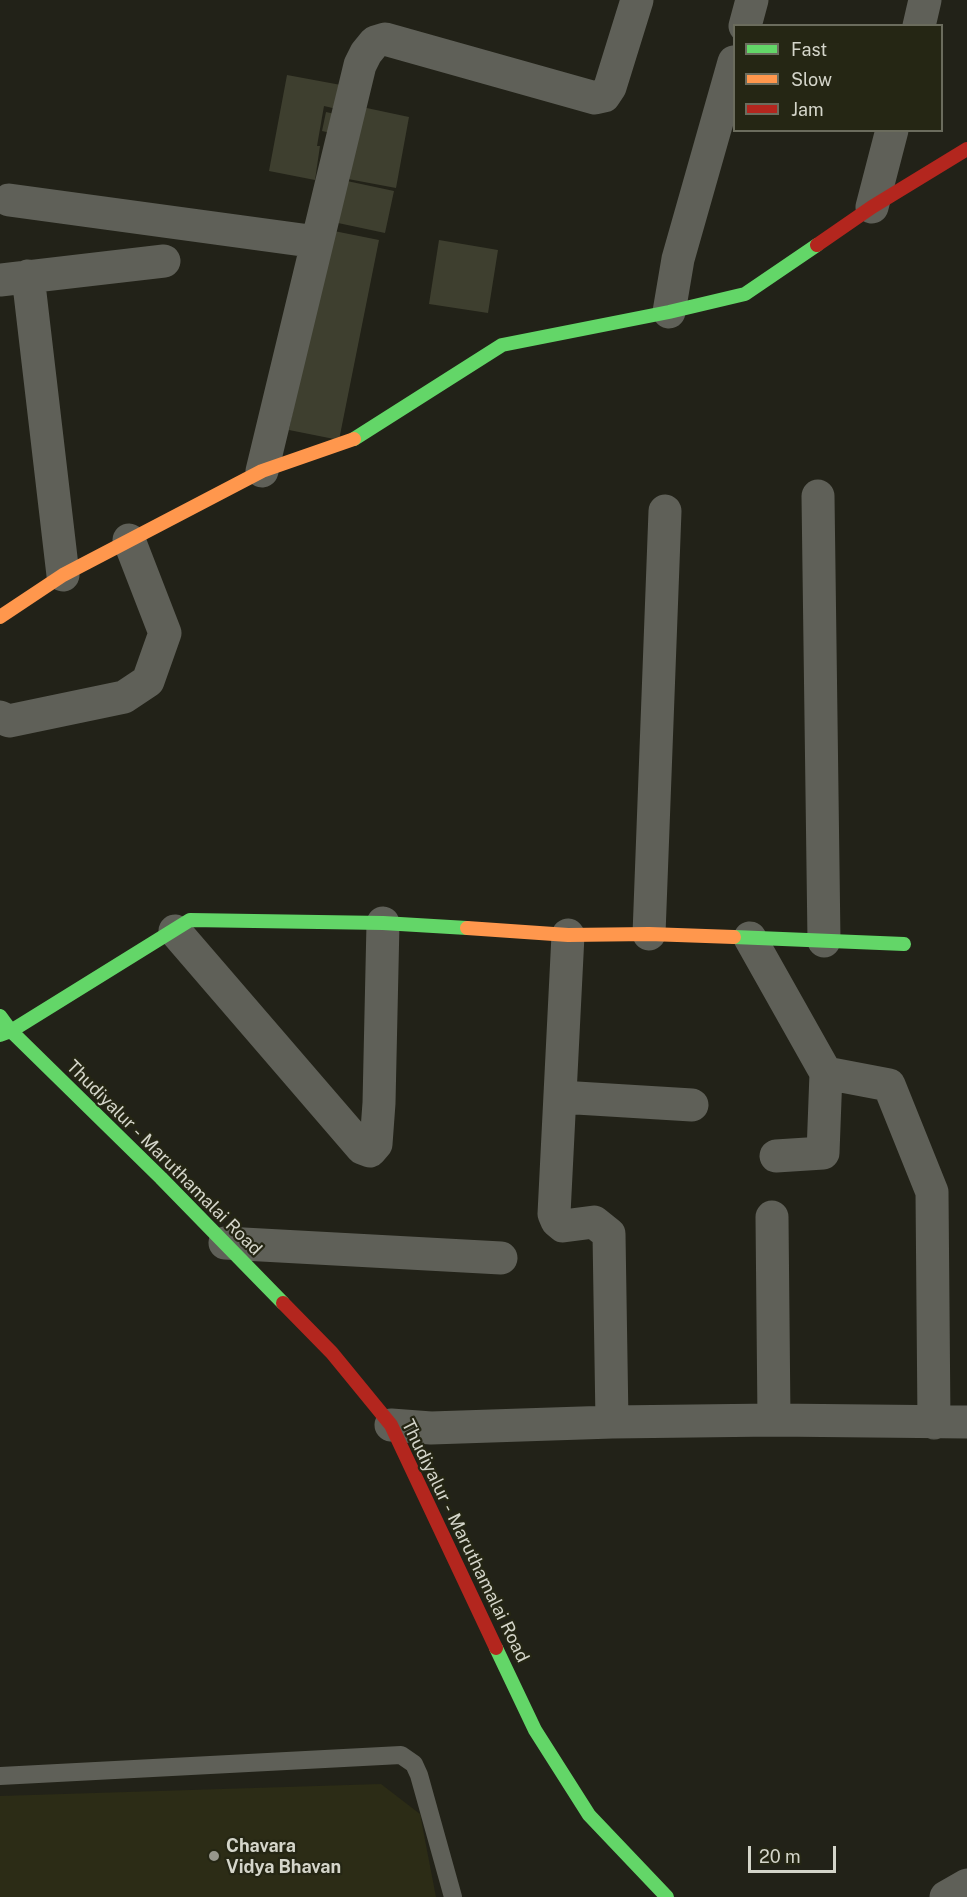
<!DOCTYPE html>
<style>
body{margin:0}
#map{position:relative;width:967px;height:1897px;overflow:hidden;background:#222218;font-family:"Public Sans",sans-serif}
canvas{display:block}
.legend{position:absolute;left:733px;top:24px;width:210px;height:108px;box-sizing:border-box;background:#252614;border:2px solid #6b6c5d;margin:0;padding:8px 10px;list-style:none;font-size:18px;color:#d4d5ca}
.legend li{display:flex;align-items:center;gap:12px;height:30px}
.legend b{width:30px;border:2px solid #6b6c5d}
.scale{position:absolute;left:748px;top:1846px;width:88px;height:27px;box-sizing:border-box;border:3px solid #d4d5ca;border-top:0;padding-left:8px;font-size:18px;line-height:21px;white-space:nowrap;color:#d4d5ca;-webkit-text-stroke:4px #252614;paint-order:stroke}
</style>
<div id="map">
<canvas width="967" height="1897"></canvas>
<ul class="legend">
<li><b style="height:8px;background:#63d668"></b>Fast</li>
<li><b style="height:8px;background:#ff974d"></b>Slow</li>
<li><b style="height:8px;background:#b3261e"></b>Jam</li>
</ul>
<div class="scale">20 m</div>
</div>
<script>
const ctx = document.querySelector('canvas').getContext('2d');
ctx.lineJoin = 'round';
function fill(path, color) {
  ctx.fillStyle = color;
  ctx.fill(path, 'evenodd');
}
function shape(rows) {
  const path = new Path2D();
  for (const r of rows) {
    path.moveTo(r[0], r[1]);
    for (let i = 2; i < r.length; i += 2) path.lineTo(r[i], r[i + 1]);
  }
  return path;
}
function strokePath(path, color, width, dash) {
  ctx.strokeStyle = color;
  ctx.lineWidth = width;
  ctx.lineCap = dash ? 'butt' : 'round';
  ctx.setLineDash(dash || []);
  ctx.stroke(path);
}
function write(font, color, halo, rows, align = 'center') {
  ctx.font = font + ' "Public Sans",sans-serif';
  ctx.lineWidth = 4.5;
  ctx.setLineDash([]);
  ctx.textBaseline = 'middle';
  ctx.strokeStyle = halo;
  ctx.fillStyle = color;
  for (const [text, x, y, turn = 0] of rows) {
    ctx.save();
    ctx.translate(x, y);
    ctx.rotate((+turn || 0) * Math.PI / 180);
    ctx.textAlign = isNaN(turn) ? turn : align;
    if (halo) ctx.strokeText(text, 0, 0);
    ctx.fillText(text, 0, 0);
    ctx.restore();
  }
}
const built = shape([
 [381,1784,420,1814,436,1897,0,1897,0,1796]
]);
const building = shape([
 [287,75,341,85,337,109,324,106,317,146,320,146,315,180,269,171],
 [362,107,409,117,396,188,348,179],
 [326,112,344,116,340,135,322,131],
 [347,181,394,191,385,233,338,223],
 [329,230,379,240,339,440,289,430],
 [439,240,498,250,488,313,429,304]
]);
const lane = shape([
 [0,1776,401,1755,414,1764,419,1775,453,1897]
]);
const street = shape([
 [745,26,752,0],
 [919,26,925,0],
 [9,200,317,242],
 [872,207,892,130],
 [28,276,63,575],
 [0,280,164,261],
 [669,312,678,259,734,62],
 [262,471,360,65,366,53,375,42,385,39,595,98,604,96,610,87,637,0],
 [818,496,824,941],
 [0,717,9,721,124,697,148,681,165,633,129,540],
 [175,931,362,1148,370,1151,376,1144,379,1103,383,923],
 [649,934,665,511],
 [568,935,554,1214,557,1221,563,1226,594,1222,609,1234,612,1422],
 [750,938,826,1073,823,1153,776,1156],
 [826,1073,889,1085,932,1192,934,1423],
 [560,1097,692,1105],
 [772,1217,774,1420],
 [225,1243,501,1258],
 [391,1425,431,1428,612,1422,774,1420,967,1422],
 [946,1897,967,1885]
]);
const fast = shape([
 [354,439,502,345,669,312,745,294,817,245],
 [734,937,904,944],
 [0,1016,11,1031,161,1178,283,1303],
 [0,1035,11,1031,190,920,383,923,467,928],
 [496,1648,535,1730,589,1815,667,1897]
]);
const slow = shape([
 [0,617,63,575,262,471,354,439],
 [467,928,568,935,649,934,734,937]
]);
const jam = shape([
 [817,245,872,207,967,149],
 [283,1303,332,1353,391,1425,496,1648]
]);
const markers = [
 [214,1856,6,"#96968c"]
];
const streetNames = [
 ["Thudiyalur - Maruthamalai Road",164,1158,45],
 ["Thudiyalur - Maruthamalai Road",465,1541,64]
];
const poiNames = [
 ["Chavara",226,1846],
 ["Vidya Bhavan",226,1867]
];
fill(built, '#2c2c16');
fill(building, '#3e3f2f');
strokePath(lane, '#5f6058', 18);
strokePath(street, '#5f6058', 33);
strokePath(fast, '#63d668', 14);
strokePath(slow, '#ff974d', 14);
strokePath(jam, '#b3261e', 14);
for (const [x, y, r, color] of markers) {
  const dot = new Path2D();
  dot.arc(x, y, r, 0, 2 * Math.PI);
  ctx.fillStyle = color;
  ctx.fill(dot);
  strokePath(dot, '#252614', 2);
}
write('18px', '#d4d5ca', '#252614', streetNames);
write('bold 18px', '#d4d5ca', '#252614', poiNames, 'left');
</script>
